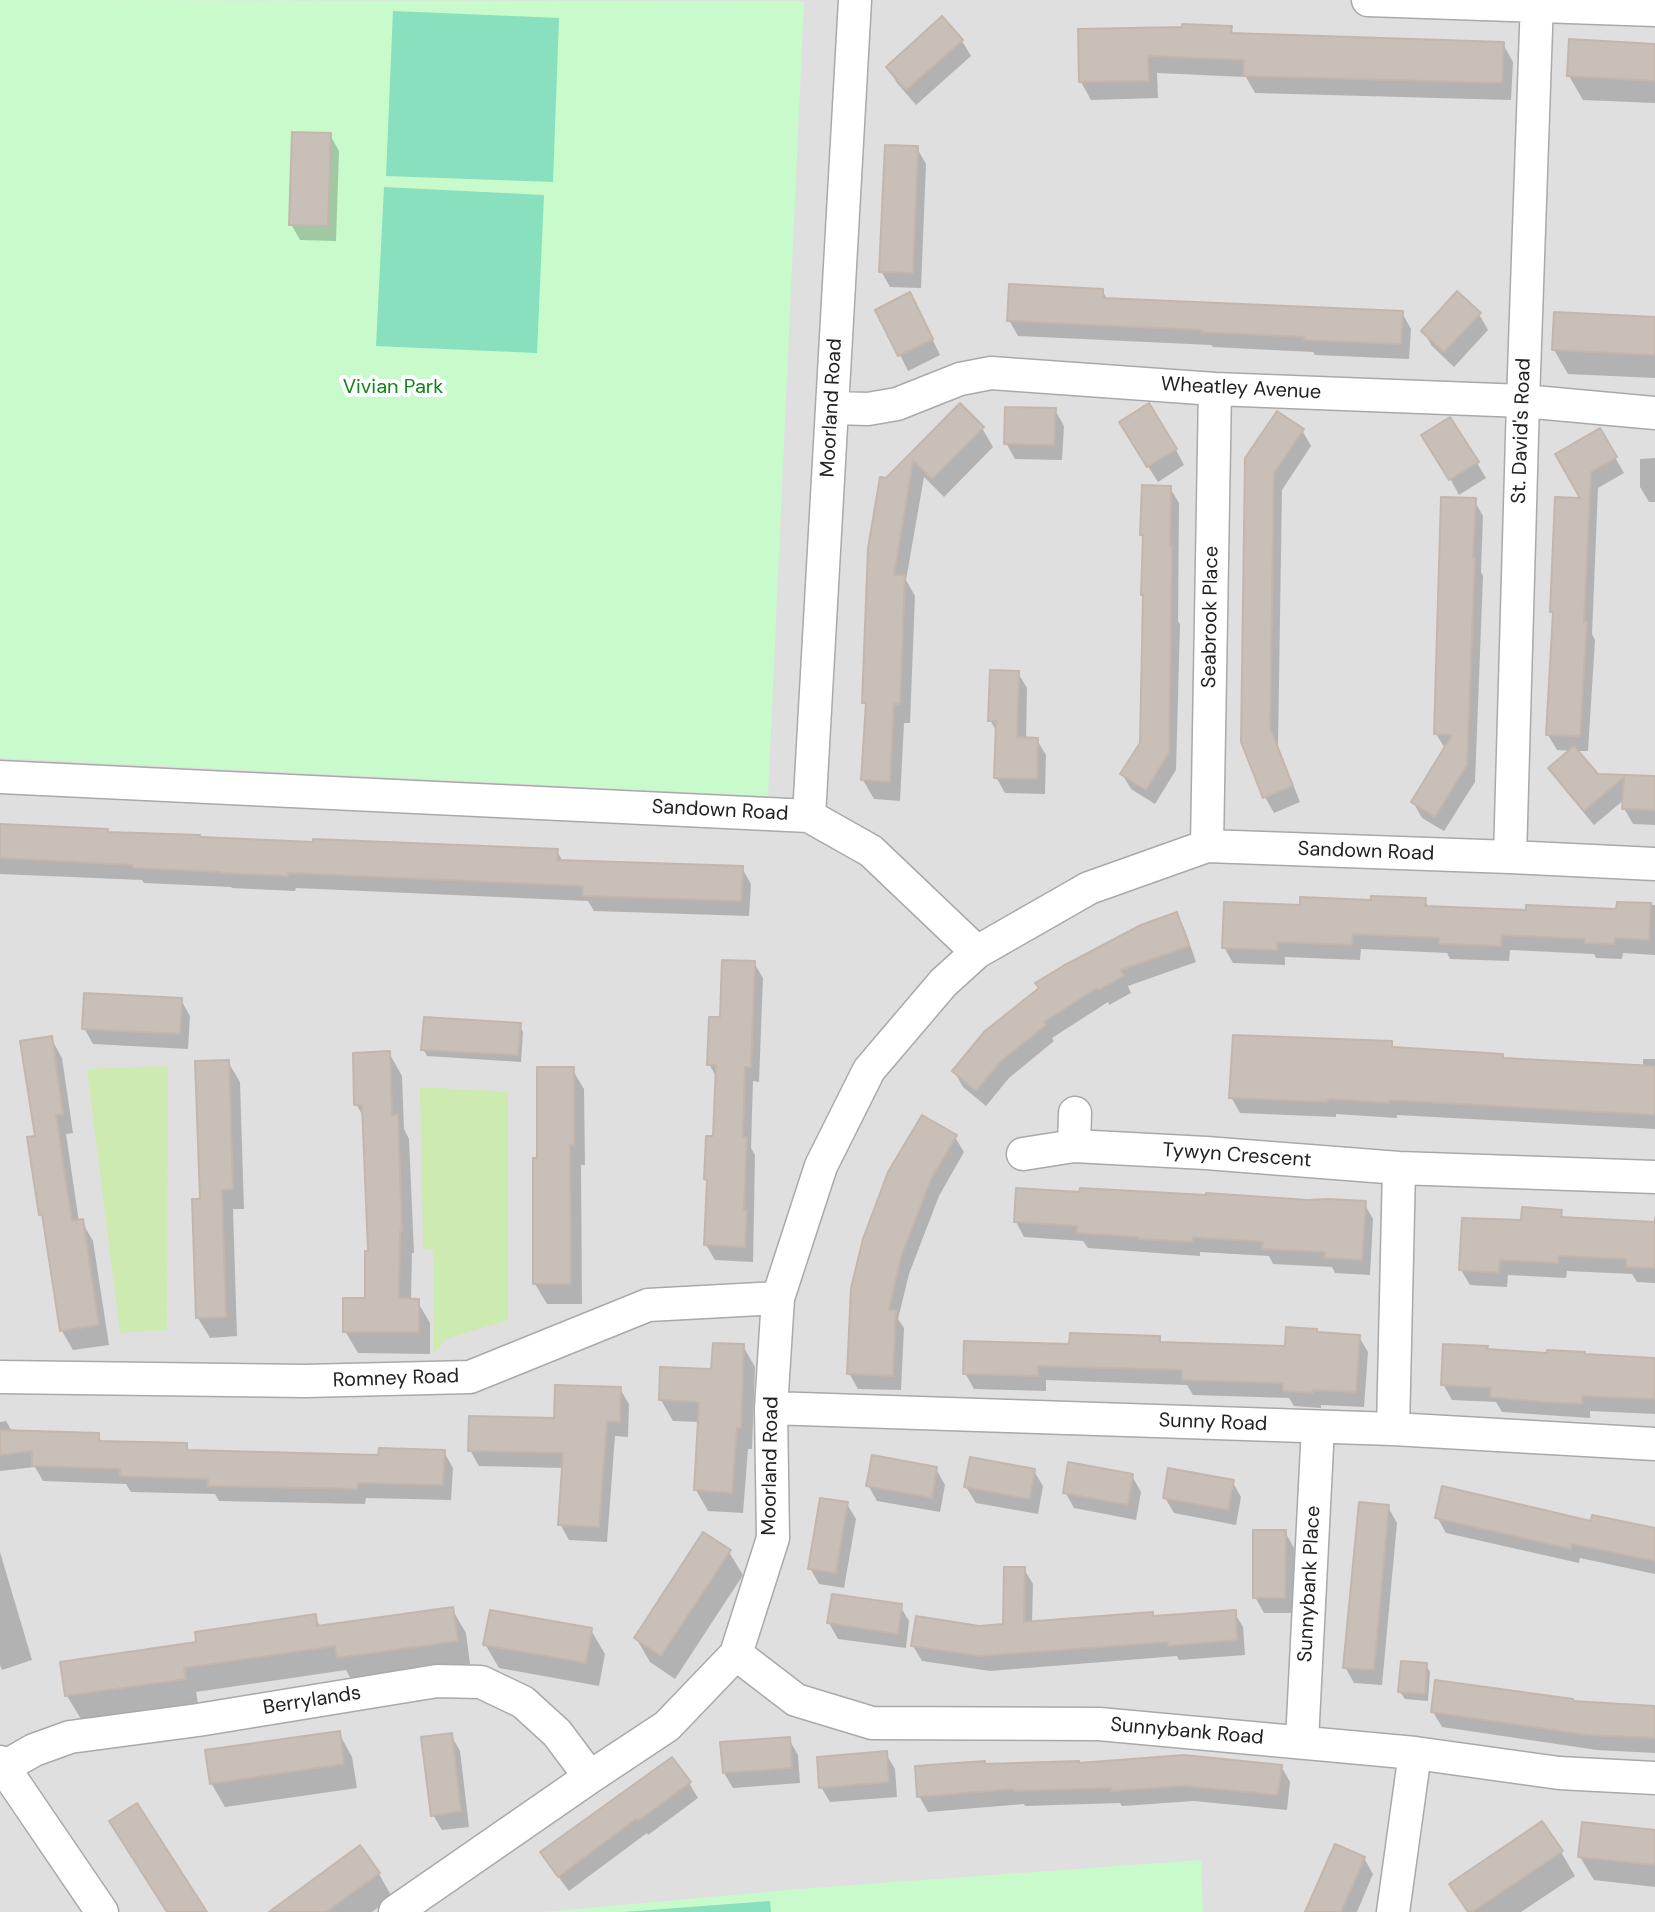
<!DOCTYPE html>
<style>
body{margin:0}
canvas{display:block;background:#f2efe9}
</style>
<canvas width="1655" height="1912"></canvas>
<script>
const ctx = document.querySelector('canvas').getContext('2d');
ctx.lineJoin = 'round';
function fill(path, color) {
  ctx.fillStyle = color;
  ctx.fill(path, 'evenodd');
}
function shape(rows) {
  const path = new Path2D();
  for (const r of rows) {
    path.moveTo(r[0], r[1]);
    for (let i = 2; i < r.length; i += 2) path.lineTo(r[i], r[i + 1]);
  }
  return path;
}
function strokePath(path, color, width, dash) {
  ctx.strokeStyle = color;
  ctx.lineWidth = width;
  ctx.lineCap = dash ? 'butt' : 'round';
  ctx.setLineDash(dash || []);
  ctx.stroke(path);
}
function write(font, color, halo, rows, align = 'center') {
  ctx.font = font + ' "DM Sans",sans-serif';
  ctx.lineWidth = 8;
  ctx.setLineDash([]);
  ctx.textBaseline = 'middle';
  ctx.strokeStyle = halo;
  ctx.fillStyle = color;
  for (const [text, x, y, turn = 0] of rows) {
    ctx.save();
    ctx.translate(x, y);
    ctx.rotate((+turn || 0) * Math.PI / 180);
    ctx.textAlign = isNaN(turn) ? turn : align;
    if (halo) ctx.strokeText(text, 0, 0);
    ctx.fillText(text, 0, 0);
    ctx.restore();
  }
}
const residential = shape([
 [0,0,1655,0,1655,1912,0,1912]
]);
const grass = shape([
 [168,1066,167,1330,120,1333,87,1069],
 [420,1087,508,1092,508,1320,447,1339,433,1353,433,1250,423,1248]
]);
const park = shape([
 [0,0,804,1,768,796,0,758],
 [1201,1860,1203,1912,543,1912,811,1888]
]);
const pitch = shape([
 [393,11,559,18,553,182,386,176],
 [384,187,544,195,537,353,376,346],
 [770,1901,771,1912,623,1912]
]);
const shadow = shape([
 [1230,28,1235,35,1503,44,1513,62,1511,100,1255,93,1246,77,1157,73,1158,98,1091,100,1081,82,1080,31],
 [962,41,971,56,916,105,897,83,888,68],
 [1655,46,1655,103,1583,100,1569,76],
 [330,135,339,151,336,241,300,240,291,224],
 [917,148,926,164,921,288,890,287,881,271],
 [1102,290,1108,301,1402,313,1411,329,1409,359,1315,355,1313,352,1213,347,1211,345,1018,336,1009,320],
 [878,310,918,310,940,355,908,371],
 [1479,314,1488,330,1454,367,1432,346,1423,331],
 [1655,319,1655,378,1568,374,1554,350],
 [960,406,982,428,993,447,944,497,924,477,906,580,915,596,910,723,904,723,900,801,874,799,863,780,868,709,864,702,887,480],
 [1055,410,1064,426,1062,460,1015,459,1006,443],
 [1302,430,1311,446,1282,490,1278,746,1300,802,1274,813,1265,797,1247,458],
 [1600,431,1624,473,1598,488,1592,634,1595,640,1588,751,1576,751,1597,776,1655,779,1655,825,1633,824,1624,808,1625,799,1594,825,1560,784,1551,769,1572,751,1557,750,1548,735,1555,617,1552,612,1584,500],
 [1130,438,1176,450,1184,465,1158,482],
 [1655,458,1655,502,1649,502,1640,487,1640,459],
 [1477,463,1486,478,1459,495,1446,471],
 [1170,488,1179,503,1178,621,1180,624,1176,770,1155,804,1131,789,1122,774,1142,743,1145,539,1142,535],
 [1474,500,1483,516,1481,572,1483,576,1475,782,1444,831,1422,818,1413,802,1446,750,1436,734],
 [1018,673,1027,688,1026,739,1037,740,1046,755,1045,794,1005,793,996,777,997,732,990,720],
 [0,826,108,834,315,844,557,851,563,862,742,868,751,884,749,916,594,911,588,901,296,888,295,891,232,888,231,887,144,883,142,880,0,874],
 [1425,900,1429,908,1528,912,1618,911,1619,904,1655,905,1655,955,1623,953,1622,959,1596,958,1594,954,1510,950,1509,961,1450,959,1447,953,1361,949,1360,960,1285,957,1285,965,1233,963,1224,947,1302,907],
 [1176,914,1185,930,1196,962,1128,986,1131,993,1109,1005,1108,1002,1052,1038,1054,1041,1009,1078,986,1106,963,1087,954,1071],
 [754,963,763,978,759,1082,753,1081,751,1148,755,1155,753,1262,715,1260,706,1245,708,1183,706,1179,715,1138,718,1080,709,1064,722,1019],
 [181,1000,190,1016,188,1049,93,1044,84,1028],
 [519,1025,523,1032,521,1062,427,1056,423,1049],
 [51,1038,62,1058,73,1133,66,1134,79,1222,82,1222,93,1241,109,1345,73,1350,62,1331,46,1222,41,1214,37,1138],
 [1391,1043,1395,1049,1502,1056,1504,1060,1643,1068,1643,1059,1655,1059,1655,1129,1397,1115,1397,1118,1336,1114,1336,1117,1240,1113,1231,1097],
 [389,1053,402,1076,404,1129,409,1139,414,1253,412,1253,411,1300,417,1301,430,1323,430,1354,358,1353,345,1331,367,1300,370,1253,365,1119,356,1104],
 [228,1062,240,1082,244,1209,233,1209,237,1336,210,1338,198,1318,202,1201],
 [572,1069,584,1089,585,1165,581,1165,582,1304,547,1304,535,1284,539,1160],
 [955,1137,964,1152,939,1196,909,1274,898,1319,904,1328,901,1390,858,1389,849,1373,853,1288],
 [1364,1203,1373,1219,1370,1275,1335,1273,1332,1267,1273,1264,1269,1256,1200,1252,1200,1256,1088,1248,1083,1241,1024,1237,1016,1222],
 [1560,1212,1565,1219,1653,1224,1655,1215,1655,1283,1637,1282,1632,1274,1567,1271,1566,1278,1508,1275,1507,1287,1470,1285,1461,1270,1523,1223],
 [1318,1334,1359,1337,1368,1352,1364,1407,1321,1405,1321,1408,1294,1406,1289,1398,1193,1395,1187,1385,1046,1380,1046,1391,974,1389,965,1373,1071,1346,1159,1338,1163,1344,1287,1348],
 [743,1346,755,1367,752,1449,748,1449,743,1513,708,1511,696,1490,700,1422,673,1421,661,1400,713,1371],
 [1488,1352,1655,1360,1655,1354,1655,1414,1590,1411,1590,1418,1502,1412,1496,1402,1452,1400,1443,1384],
 [620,1389,629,1404,628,1437,615,1436,607,1542,569,1540,560,1524,564,1468,479,1466,470,1450,556,1421],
 [6,1421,13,1433,98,1435,102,1443,186,1445,189,1452,380,1457,444,1452,453,1468,451,1500,366,1498,365,1504,219,1501,215,1494,131,1492,126,1484,43,1481,35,1467,0,1471,0,1422],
 [936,1469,945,1485,940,1512,877,1501,868,1485],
 [1034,1471,1043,1486,1038,1514,976,1503,966,1487],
 [1132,1476,1141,1492,1136,1520,1074,1508,1065,1492],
 [1232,1481,1241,1497,1236,1525,1174,1513,1165,1498],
 [847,1504,856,1519,844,1588,819,1584,810,1568],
 [1388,1507,1397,1523,1382,1685,1354,1683,1345,1667],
 [1437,1517,1593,1523,1655,1530,1655,1574,1580,1558,1579,1563,1446,1533],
 [1285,1532,1294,1548,1293,1613,1264,1613,1255,1597],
 [0,1552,32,1660,2,1670,0,1665],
 [729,1552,743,1575,675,1679,650,1662,636,1638],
 [1024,1569,1033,1584,1032,1623,1154,1618,1234,1612,1243,1627,1245,1655,1179,1660,1177,1656,990,1671,922,1661,913,1646,979,1628,1005,1626],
 [900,1606,909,1621,906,1648,838,1639,829,1623],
 [452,1609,466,1633,470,1664,352,1681,346,1670,196,1692,198,1703,81,1719,67,1696,198,1644,315,1616,321,1628],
 [591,1630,605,1654,599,1686,499,1668,485,1644],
 [1426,1665,1430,1672,1428,1701,1405,1699,1400,1692],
 [1573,1703,1655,1708,1655,1753,1597,1750,1442,1727,1433,1712],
 [339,1733,352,1757,357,1788,225,1807,211,1783],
 [451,1735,460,1751,469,1827,442,1830,433,1815],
 [789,1739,798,1755,800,1783,733,1788,724,1773],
 [886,1754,895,1769,897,1797,830,1802,821,1787],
 [1079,1765,1281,1766,1290,1782,1287,1810,1194,1801,1122,1806,1120,1803,1025,1806,1024,1804,928,1812,919,1796,985,1766],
 [689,1783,698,1798,648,1835,647,1833,569,1891,551,1867],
 [1655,1832,1655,1887,1594,1880,1580,1857],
 [1561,1852,1575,1876,1521,1912,1468,1912,1452,1884],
 [1364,1858,1373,1874,1357,1912,1308,1912],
 [379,1874,392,1897,372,1912,272,1912]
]);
const building = shape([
 [942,16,963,40,906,90,886,67,942,16],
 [1182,24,1232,26,1231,33,1504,42,1502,83,1243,76,1244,60,1148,56,1149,81,1079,82,1078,29,1182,27,1182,24],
 [1569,39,1655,44,1655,81,1567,76,1569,39],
 [292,132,331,133,328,226,289,225,292,132],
 [885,145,918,146,913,273,879,272,885,145],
 [1009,284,1103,289,1103,298,1403,311,1401,344,1304,340,1304,337,1202,332,1202,330,1007,321,1009,284],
 [1457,291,1481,313,1444,352,1421,331,1457,291],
 [910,292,933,339,898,356,875,310,910,292],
 [1554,312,1655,317,1655,355,1552,350,1554,312],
 [960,403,984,427,932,479,913,460,894,575,905,575,900,704,894,704,890,782,861,780,866,703,862,703,868,548,880,477,886,478,960,403],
 [1149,403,1177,449,1147,467,1119,422,1149,403],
 [1005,407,1056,408,1054,445,1004,444,1005,407],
 [1277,411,1304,429,1274,473,1270,728,1293,786,1263,798,1241,742,1245,458,1277,411],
 [1450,417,1479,462,1449,480,1421,435,1450,417],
 [1600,428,1617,457,1591,472,1584,622,1587,622,1580,736,1546,735,1553,612,1550,612,1555,497,1580,498,1555,454,1600,428],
 [1142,485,1171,486,1170,546,1172,546,1169,753,1146,790,1120,774,1140,743,1143,595,1141,595,1143,535,1140,535,1142,485],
 [1441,497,1476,498,1473,558,1475,558,1467,765,1435,817,1411,802,1452,735,1434,734,1441,497],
 [990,670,1019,671,1017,737,1038,738,1037,779,994,778,996,721,988,721,990,670],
 [1574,746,1598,774,1655,776,1655,810,1622,809,1624,777,1584,811,1548,768,1574,746],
 [0,824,108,829,108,832,200,835,200,837,313,842,313,839,558,849,557,860,743,866,741,901,583,896,583,886,288,873,288,876,221,873,221,872,133,868,133,865,0,858,0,824],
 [1371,896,1426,898,1425,906,1526,910,1526,905,1616,909,1617,902,1651,903,1649,940,1615,938,1614,944,1585,943,1585,939,1502,935,1501,946,1439,944,1439,938,1353,934,1352,945,1277,942,1277,950,1222,948,1224,902,1300,905,1300,897,1371,900,1371,896],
 [1177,912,1189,946,1121,970,1124,976,1099,990,1097,988,1044,1022,1046,1025,1000,1062,976,1091,952,1071,985,1031,1039,988,1035,983,1063,966,1141,925,1177,912],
 [722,960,755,961,751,1067,745,1067,743,1137,747,1137,744,1210,747,1210,745,1247,704,1245,707,1180,704,1179,706,1136,713,1136,716,1065,707,1065,709,1017,720,1017,722,960],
 [84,993,182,998,180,1034,82,1029,84,993],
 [424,1017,521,1023,518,1055,421,1050,424,1017],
 [1233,1035,1392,1041,1392,1047,1503,1054,1503,1058,1655,1066,1655,1115,1389,1100,1389,1103,1328,1099,1328,1102,1229,1098,1233,1035],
 [52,1036,63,1114,56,1115,72,1221,83,1219,99,1325,60,1331,42,1214,39,1215,27,1137,35,1136,20,1041,52,1036],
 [390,1051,392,1115,398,1114,402,1231,400,1231,399,1298,419,1299,419,1332,343,1332,343,1298,365,1298,365,1251,368,1251,362,1105,354,1105,353,1053,390,1051],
 [229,1060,233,1189,222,1190,226,1317,196,1318,192,1199,200,1199,195,1061,229,1060],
 [537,1067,574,1067,574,1145,570,1145,571,1284,533,1284,533,1158,537,1158,537,1067],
 [922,1115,957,1135,931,1179,901,1257,889,1310,896,1310,893,1376,847,1374,851,1288,863,1239,888,1172,922,1115],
 [1016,1188,1079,1192,1080,1188,1206,1195,1206,1193,1308,1200,1328,1199,1366,1201,1362,1260,1324,1258,1325,1252,1262,1249,1263,1242,1193,1237,1192,1242,1139,1239,1139,1237,1077,1233,1077,1226,1014,1222,1016,1188],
 [1522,1207,1562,1210,1561,1217,1655,1222,1655,1268,1626,1267,1626,1259,1559,1256,1558,1263,1500,1260,1499,1273,1459,1270,1462,1218,1521,1220,1522,1207],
 [1286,1327,1317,1329,1317,1332,1360,1335,1356,1392,1313,1390,1313,1393,1283,1391,1283,1383,1182,1380,1182,1370,1038,1366,1038,1376,963,1374,964,1341,1069,1344,1070,1333,1160,1336,1160,1342,1285,1346,1286,1327],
 [713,1343,744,1344,741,1428,737,1428,732,1493,694,1490,699,1402,659,1400,660,1367,711,1369,713,1343],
 [1443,1344,1488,1346,1487,1349,1547,1353,1547,1350,1585,1352,1585,1354,1655,1358,1655,1399,1582,1396,1582,1404,1544,1402,1490,1397,1491,1388,1441,1385,1443,1344],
 [555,1385,621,1387,620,1422,607,1421,599,1527,558,1525,563,1453,468,1451,469,1416,554,1418,555,1385],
 [0,1430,99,1433,99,1441,187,1443,187,1450,378,1455,379,1448,445,1450,443,1485,358,1483,357,1489,208,1486,208,1479,120,1476,120,1469,32,1466,32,1451,0,1455,0,1430],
 [872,1455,937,1467,932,1498,866,1486,872,1455],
 [970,1457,1035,1469,1030,1499,964,1487,970,1457],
 [1068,1462,1133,1474,1128,1505,1063,1493,1068,1462],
 [1168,1468,1234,1480,1228,1510,1163,1498,1168,1468],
 [1442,1486,1591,1521,1592,1515,1655,1528,1655,1561,1572,1544,1571,1549,1435,1518,1442,1486],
 [820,1498,848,1502,836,1573,808,1569,820,1498],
 [1359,1502,1389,1505,1374,1670,1343,1668,1359,1502],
 [1253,1530,1286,1530,1285,1598,1253,1598,1253,1530],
 [703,1532,731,1550,661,1656,634,1638,703,1532],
 [1004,1567,1025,1567,1024,1622,1153,1612,1153,1616,1236,1610,1237,1640,1168,1646,1168,1642,980,1656,911,1646,916,1616,979,1626,1003,1624,1004,1567],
 [832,1594,902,1604,898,1634,827,1623,832,1594],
 [453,1607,458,1641,337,1658,335,1646,184,1668,186,1679,65,1696,60,1662,196,1642,195,1632,316,1614,317,1626,453,1607],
 [490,1610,592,1628,586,1663,483,1645,490,1610],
 [1401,1661,1427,1663,1425,1694,1398,1692,1401,1661],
 [1435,1680,1573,1699,1573,1701,1655,1706,1655,1738,1587,1735,1431,1712,1435,1680],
 [340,1731,344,1764,210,1784,205,1750,340,1731],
 [452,1733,461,1811,431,1816,421,1737,452,1733],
 [790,1737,792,1768,723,1773,720,1742,790,1737],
 [887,1751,889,1782,819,1788,817,1757,887,1751],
 [1184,1755,1282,1765,1278,1795,1184,1786,1111,1791,1111,1788,1014,1791,1014,1789,917,1797,915,1766,985,1761,985,1764,1079,1761,1079,1763,1184,1755],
 [672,1757,691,1782,638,1821,636,1819,558,1877,540,1852,672,1757],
 [137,1803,207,1912,167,1912,109,1821,137,1803],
 [1542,1821,1563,1851,1472,1912,1468,1912,1449,1884,1542,1821],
 [1582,1822,1655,1830,1655,1865,1578,1857,1582,1822],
 [1335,1844,1365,1857,1341,1912,1305,1912,1335,1844],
 [360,1845,380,1873,326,1912,269,1912,360,1845]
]);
const minor = shape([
 [1368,0,1655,10],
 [832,408,868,409,897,404,960,379,991,373,1215,389,1523,401,1655,413],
 [0,777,809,816,871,851,977,952],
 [809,816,855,0],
 [1207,846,1215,389],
 [1510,857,1523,401,1537,0],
 [1074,1146,1075,1113],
 [1023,1154,1074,1146,1206,1153,1399,1168,1655,1177],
 [0,1377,305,1381,470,1377,648,1305,778,1298],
 [771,1408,1393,1429,1655,1444],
 [1393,1429,1399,1168],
 [736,1654,796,1700,872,1723,1099,1724,1415,1753,1559,1773,1655,1778],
 [1302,1741,1318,1427],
 [0,1762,102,1912],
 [4,1767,34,1750,70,1737,198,1720,437,1681,481,1682,523,1702,557,1733,590,1777],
 [395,1912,590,1777,667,1726,736,1654,773,1538,771,1408,778,1298,821,1166,869,1070,943,983,977,952,1089,888,1207,846,1510,857,1655,864],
 [1393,1912,1415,1753]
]);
const parkNames = [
 ["Vivian Park",393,388]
];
const streetNames = [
 ["Wheatley Avenue",1241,389,3],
 ["Moorland Road",832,408,-87],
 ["St. David's Road",1522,431,-88],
 ["Seabrook Place",1211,617,-89],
 ["Sandown Road",720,811,3],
 ["Sandown Road",1366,852,2],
 ["Tywyn Crescent",1237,1156,4],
 ["Romney Road",396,1379,-2],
 ["Sunny Road",1213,1423,2],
 ["Moorland Road",771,1466,-89],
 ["Sunnybank Place",1310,1584,-87],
 ["Berrylands",312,1701,-9],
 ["Sunnybank Road",1187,1732,5]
];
fill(residential, '#e0dfdf');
fill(grass, '#cdebb0');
fill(park, '#c8facc');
fill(pitch, '#88e0be');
fill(shadow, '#0003');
fill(building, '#c7bfb8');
strokePath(building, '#c4b6ab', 2);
strokePath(minor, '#a9a9a9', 35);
strokePath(minor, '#fff', 32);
write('20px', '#0c8416', '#fff', parkNames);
write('20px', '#222', '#fff', streetNames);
</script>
